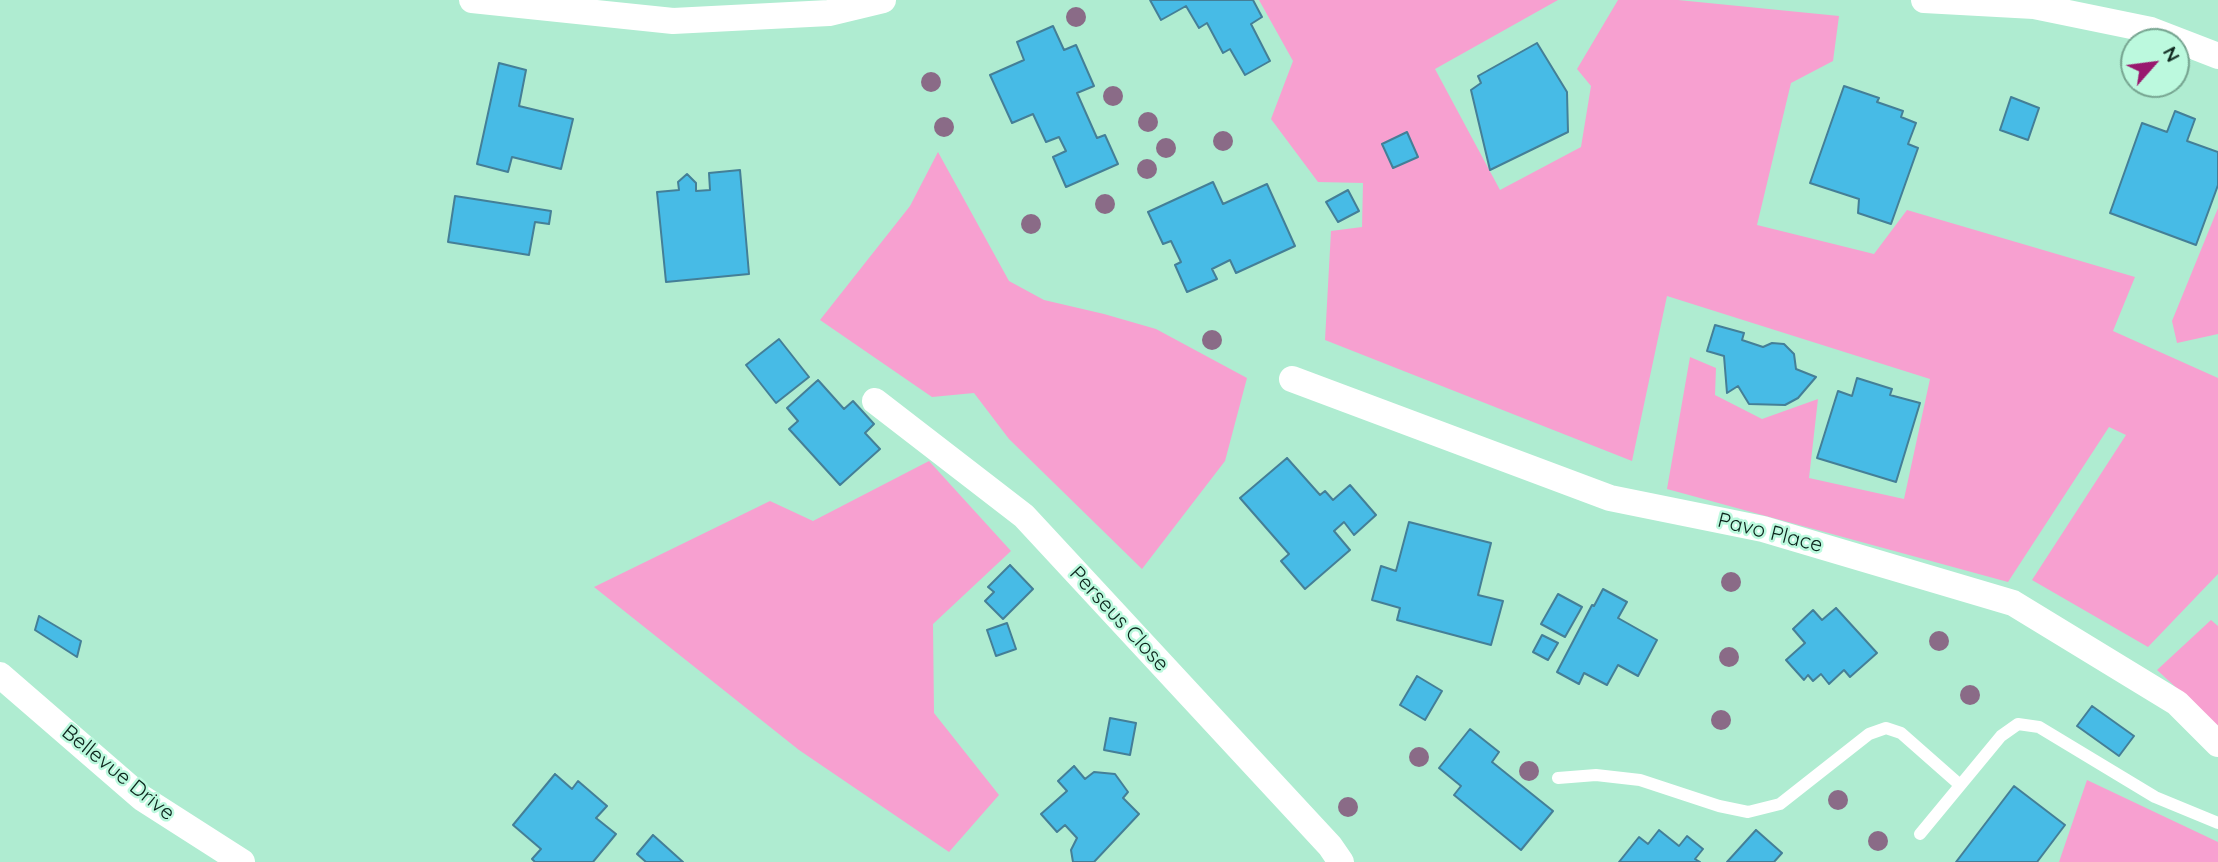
<!DOCTYPE html>
<style>
body{margin:0}
#map{position:relative;width:2218px;height:862px;overflow:hidden;background:#afecd1;font-family:Quicksand,sans-serif}
canvas{display:block}
.north{position:absolute;left:2120px;top:28px;width:70px;height:70px;box-sizing:border-box;background:#bcf9de;border:2px solid #76a490;border-radius:50%;rotate:62deg;font-size:19px;font-weight:700;line-height:28px;text-align:center;color:#0c251c}
.north::after{content:'';display:block;margin:auto;width:24px;height:32px;background:#99186e;clip-path:polygon(50% 0,100% 100%,50% 72%,0 100%)}
</style>
<div id="map">
<canvas width="2218" height="862"></canvas>
<div class="north">N</div>
</div>
<script>
const ctx = document.querySelector('canvas').getContext('2d');
ctx.lineJoin = 'round';
function fill(path, color) {
  ctx.fillStyle = color;
  ctx.fill(path, 'evenodd');
}
function shape(rows) {
  const path = new Path2D();
  for (const r of rows) {
    path.moveTo(r[0], r[1]);
    for (let i = 2; i < r.length; i += 2) path.lineTo(r[i], r[i + 1]);
  }
  return path;
}
function strokePath(path, color, width, dash) {
  ctx.strokeStyle = color;
  ctx.lineWidth = width;
  ctx.lineCap = dash ? 'butt' : 'round';
  ctx.setLineDash(dash || []);
  ctx.stroke(path);
}
function write(font, color, halo, rows, align = 'center') {
  ctx.font = font + ' Quicksand,sans-serif';
  ctx.lineWidth = 5;
  ctx.setLineDash([]);
  ctx.textBaseline = 'middle';
  ctx.strokeStyle = halo;
  ctx.fillStyle = color;
  for (const [text, x, y, turn = 0] of rows) {
    ctx.save();
    ctx.translate(x, y);
    ctx.rotate((+turn || 0) * Math.PI / 180);
    ctx.textAlign = isNaN(turn) ? turn : align;
    if (halo) ctx.strokeText(text, 0, 0);
    ctx.fillText(text, 0, 0);
    ctx.restore();
  }
}
const green = shape([
 [1259,0,1558,0,1435,69,1500,190,1581,147,1591,86,1577,69,1618,0,1678,0,1839,16,1833,61,1791,83,1757,225,1874,254,1907,210,2135,277,2113,331,2218,378,2218,574,2148,647,2032,580,2126,435,2109,427,2008,582,1667,489,1690,357,1716,368,1715,395,1762,419,1818,399,1809,478,1904,499,1930,379,1667,296,1632,461,1325,340,1331,231,1362,227,1363,183,1318,182,1271,119,1293,61],
 [938,152,1009,281,1044,300,1104,314,1156,329,1247,378,1225,461,1142,569,1009,439,974,393,932,397,820,320,910,206],
 [2218,208,2218,334,2177,343,2172,321],
 [929,461,1011,551,933,624,934,713,999,795,949,852,799,750,594,587,770,501,813,521],
 [2211,620,2218,626,2218,726,2157,670],
 [2087,780,2218,842,2218,862,2059,862]
]);
const building = shape([
 [1150,0,1253,0,1262,17,1251,24,1270,61,1245,75,1230,49,1223,53,1207,23,1199,28,1186,6,1161,20,1150,0],
 [1053,26,1064,50,1076,45,1094,86,1077,93,1097,138,1105,135,1118,164,1066,187,1053,157,1066,151,1059,137,1046,142,1033,114,1012,123,990,75,1024,60,1017,42,1053,26],
 [1537,43,1567,92,1568,132,1490,170,1471,90,1481,83,1478,76,1537,43],
 [499,63,526,70,519,106,573,119,561,169,512,157,508,172,477,164,499,63],
 [1844,86,1879,98,1877,102,1903,111,1901,117,1916,123,1908,144,1918,148,1891,224,1858,213,1859,199,1810,183,1844,86],
 [2011,97,2039,108,2028,140,2000,130,2011,97],
 [2175,111,2195,119,2187,141,2218,152,2218,185,2196,245,2110,213,2142,123,2167,132,2175,111],
 [1407,132,1418,157,1393,168,1382,144,1407,132],
 [740,170,749,274,666,282,657,192,679,190,678,182,687,174,696,183,696,191,710,190,709,173,740,170],
 [1213,182,1223,204,1267,184,1295,246,1236,273,1230,260,1212,269,1217,279,1187,292,1175,265,1181,262,1171,241,1163,244,1148,212,1213,182],
 [1348,190,1359,211,1338,222,1326,202,1348,190],
 [455,196,551,211,549,224,535,222,529,255,448,242,455,196],
 [1715,325,1744,333,1742,340,1763,347,1772,343,1784,344,1794,354,1796,369,1816,377,1798,398,1785,405,1749,404,1738,386,1727,393,1724,356,1707,351,1715,325],
 [779,339,809,377,776,403,746,365,779,339],
 [1857,378,1892,389,1890,395,1920,403,1896,482,1817,458,1838,391,1852,396,1857,378],
 [818,380,844,409,853,401,874,424,865,433,880,449,840,485,789,429,798,421,787,408,818,380],
 [1287,458,1320,495,1325,491,1333,500,1350,485,1376,515,1354,535,1344,522,1334,531,1350,550,1305,589,1281,561,1289,554,1240,498,1287,458],
 [1409,522,1491,543,1478,595,1503,601,1491,645,1397,620,1400,608,1372,600,1381,566,1396,571,1409,522],
 [1010,565,1033,589,1003,619,985,601,994,592,988,587,1010,565],
 [1603,589,1627,602,1618,618,1657,640,1638,676,1618,665,1607,685,1584,673,1579,684,1557,672,1592,605,1594,606,1603,589],
 [1558,594,1582,607,1565,637,1541,624,1558,594],
 [1836,608,1877,653,1850,677,1844,670,1829,684,1821,674,1813,681,1808,675,1804,680,1786,660,1805,643,1793,629,1813,610,1822,620,1836,608],
 [39,616,81,641,77,657,35,630,39,616],
 [1007,623,1016,649,996,656,987,630,1007,623],
 [1542,635,1558,643,1548,660,1533,652,1542,635],
 [1417,676,1442,691,1425,720,1400,705,1417,676],
 [2092,706,2134,736,2119,756,2077,726,2092,706],
 [1110,718,1136,723,1130,755,1104,750,1110,718],
 [1470,729,1499,752,1492,762,1553,811,1521,850,1454,795,1461,786,1439,768,1470,729],
 [1074,766,1085,779,1094,772,1115,774,1128,792,1123,798,1139,814,1094,862,1073,862,1071,850,1077,838,1065,825,1057,832,1041,814,1067,791,1058,781,1074,766],
 [555,774,572,789,578,781,607,806,596,818,616,834,593,862,535,862,532,859,541,849,513,825,555,774],
 [2014,786,2065,825,2037,862,1956,862,2014,786],
 [1659,830,1679,846,1687,836,1703,849,1695,859,1700,862,1619,862,1639,837,1648,844,1659,830],
 [1756,830,1782,853,1774,862,1727,862,1756,830],
 [653,835,683,862,646,862,637,854,653,835]
]);
const service = shape([
 [1558,778,1596,775,1640,780,1719,806,1748,812,1780,804,1869,734,1886,728,1901,733,1960,785],
 [1920,834,2001,736,2018,724,2039,727,2155,797,2218,823]
]);
const minor = shape([
 [472,0,673,21,829,13,883,0],
 [1924,0,2034,6,2151,30,2218,56],
 [1292,379,1610,498,1763,529,2013,603,2177,703,2218,744],
 [875,401,1024,516,1330,846,1341,862],
 [0,675,142,798,242,862]
]);
const trees = [
 [1076,17],
 [931,82],
 [1113,96],
 [1148,122],
 [944,127],
 [1223,141],
 [1166,148],
 [1147,169],
 [1105,204],
 [1031,224],
 [1212,340],
 [1731,582],
 [1939,641],
 [1729,657],
 [1970,695],
 [1721,720],
 [1419,757],
 [1529,771],
 [1838,800],
 [1348,807],
 [1878,841]
];
const streetNames = [
 ["Pavo Place",1770,533,14],
 ["Perseus Close",1119,619,47],
 ["Bellevue Drive",118,773,39]
];
fill(green, '#f7a0d0');
fill(building, '#47bbe6');
strokePath(building, '#447f97', 2);
strokePath(service, '#fff', 12);
strokePath(minor, '#fff', 26);
ctx.fillStyle = '#8a6b87';
for (const [x, y] of trees) {
  ctx.beginPath();
  ctx.arc(x, y, 10, 0, 2 * Math.PI);
  ctx.fill();
}
write('21px', '#0c251c', '#bcf9de', streetNames);
</script>
